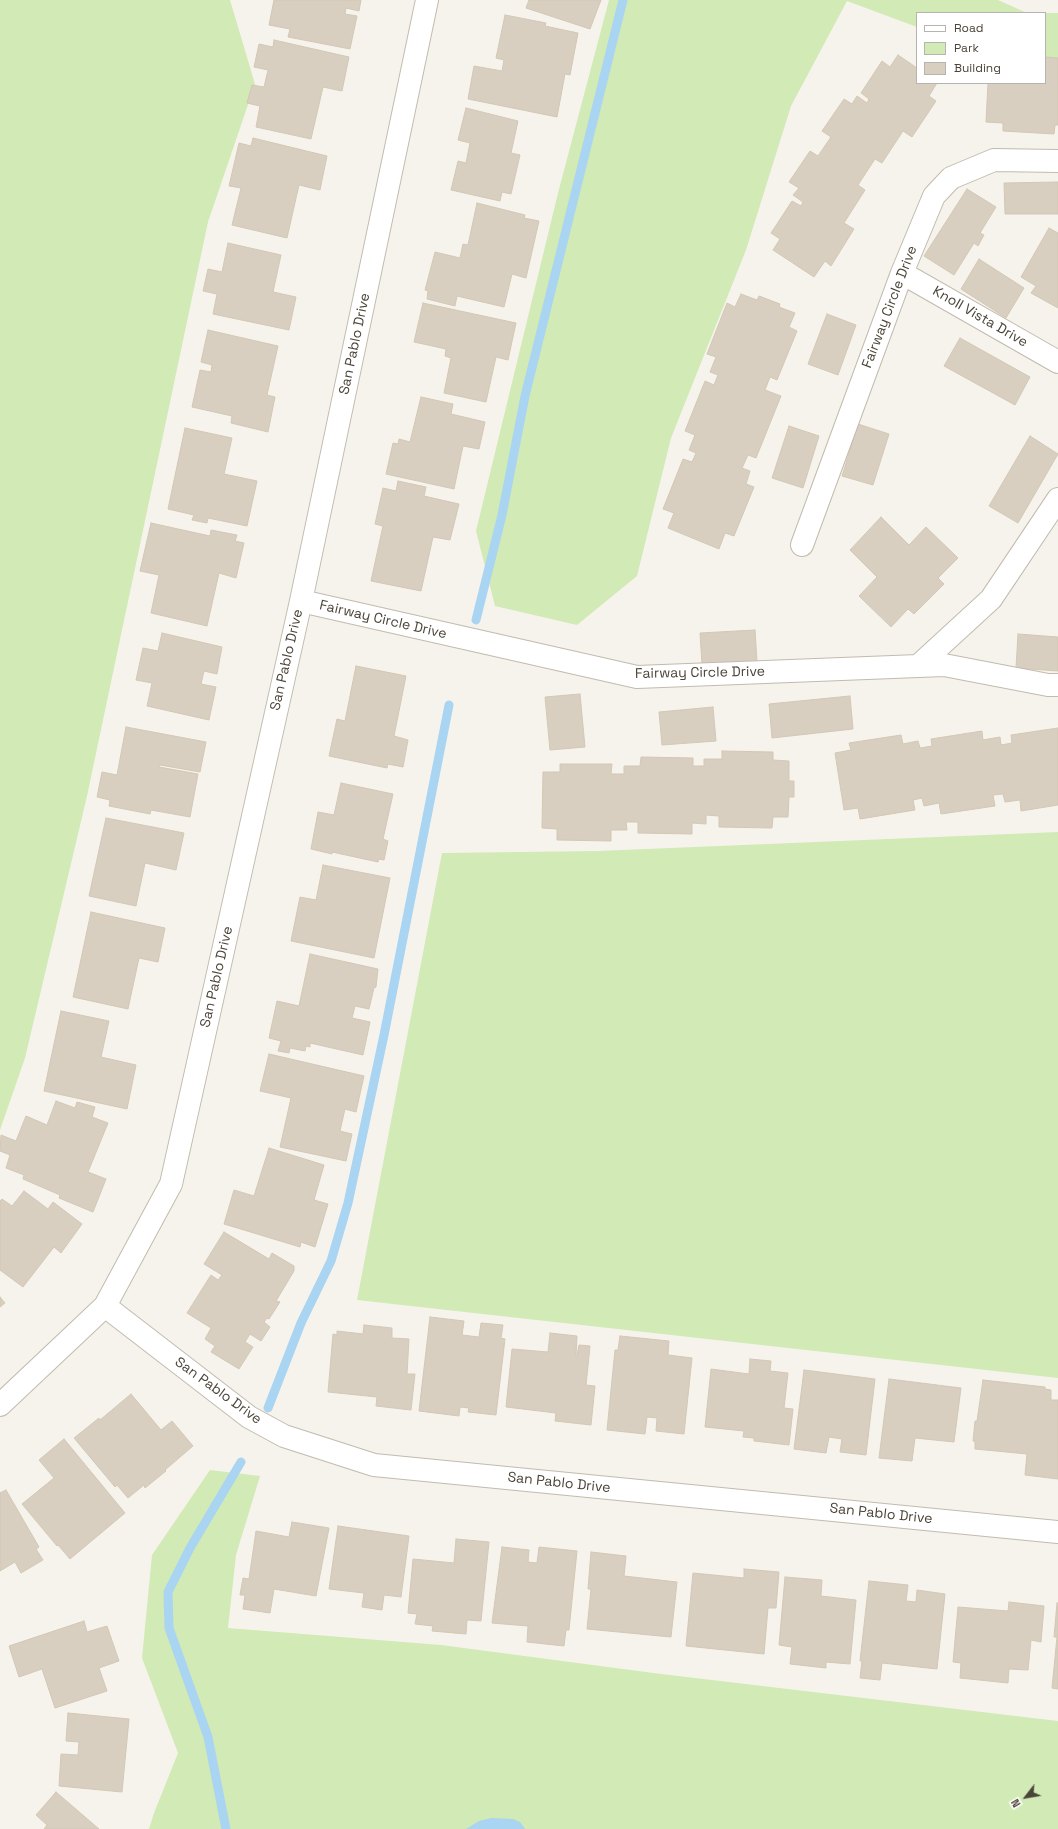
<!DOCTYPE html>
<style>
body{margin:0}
#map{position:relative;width:1058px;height:1829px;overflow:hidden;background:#f6f3ec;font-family:"Space Grotesk",sans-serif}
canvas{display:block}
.legend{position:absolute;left:916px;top:12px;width:130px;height:72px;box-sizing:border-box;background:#fff;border:1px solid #b7b4b0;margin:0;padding:5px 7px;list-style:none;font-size:12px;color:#4b4439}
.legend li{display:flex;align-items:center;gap:8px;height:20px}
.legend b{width:20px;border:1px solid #b7b4b0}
.north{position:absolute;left:1006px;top:1777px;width:40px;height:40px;-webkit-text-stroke:3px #fff;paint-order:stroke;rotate:239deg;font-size:11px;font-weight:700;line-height:16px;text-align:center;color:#4b4439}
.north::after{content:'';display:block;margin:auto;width:14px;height:18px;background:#4b4439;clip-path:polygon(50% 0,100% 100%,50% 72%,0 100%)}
</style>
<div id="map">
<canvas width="1058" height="1829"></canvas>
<ul class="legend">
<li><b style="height:5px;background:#fff"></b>Road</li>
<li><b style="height:11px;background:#d2eab5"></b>Park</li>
<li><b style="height:11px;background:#d8cfc1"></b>Building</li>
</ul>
<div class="north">N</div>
</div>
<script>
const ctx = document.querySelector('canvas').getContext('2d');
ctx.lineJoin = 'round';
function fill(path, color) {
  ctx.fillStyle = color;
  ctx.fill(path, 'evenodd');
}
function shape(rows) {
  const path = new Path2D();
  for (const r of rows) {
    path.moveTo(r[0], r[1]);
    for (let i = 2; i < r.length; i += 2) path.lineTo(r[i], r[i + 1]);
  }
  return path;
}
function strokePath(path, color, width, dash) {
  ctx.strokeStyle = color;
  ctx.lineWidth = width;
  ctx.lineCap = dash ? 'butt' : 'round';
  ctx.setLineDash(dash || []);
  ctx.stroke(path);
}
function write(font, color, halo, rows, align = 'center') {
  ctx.font = font + ' "Space Grotesk",sans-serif';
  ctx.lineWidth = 3.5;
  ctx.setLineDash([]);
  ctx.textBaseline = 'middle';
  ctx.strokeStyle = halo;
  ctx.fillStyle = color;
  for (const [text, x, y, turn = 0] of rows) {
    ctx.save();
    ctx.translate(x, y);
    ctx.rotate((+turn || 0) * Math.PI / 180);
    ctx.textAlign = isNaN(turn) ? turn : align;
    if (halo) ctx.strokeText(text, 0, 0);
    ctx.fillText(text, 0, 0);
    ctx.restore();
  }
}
const green = shape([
 [0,0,230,0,255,84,208,222,87,796,25,1058,0,1130],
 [609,0,998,0,1027,13,917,13,917,27,847,1,791,106,746,250,671,438,637,576,577,625,495,606,476,531,558,193],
 [1045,13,1058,13,1058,61,1045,62],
 [1058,832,1058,1378,357,1300,442,853,598,851],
 [210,1470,260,1476,236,1555,228,1628,441,1645,661,1674,1058,1721,1058,1829,149,1829,154,1813,178,1753,142,1658,152,1555]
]);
const water = shape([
 [491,1818,513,1819,520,1822,525,1829,466,1829,479,1821]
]);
const stream = shape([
 [476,620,502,515,525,396,623,0],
 [268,1408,301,1323,331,1261,348,1203,384,1035,449,705],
 [226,1829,208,1737,169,1628,168,1592,190,1548,241,1462]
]);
const building = shape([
 [274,0,361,0,359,11,346,8,345,14,357,16,350,49,288,37,290,29,269,25,274,0],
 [529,0,601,0,590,29,526,8,529,0],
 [505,15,546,23,545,26,578,33,570,75,565,74,557,117,468,99,474,66,502,71,504,60,496,58,505,15],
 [274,40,349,57,342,91,323,87,311,139,256,127,260,106,247,103,252,85,264,87,268,70,254,67,259,44,273,47,274,40],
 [898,55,917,68,917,83,937,83,929,96,936,101,912,137,903,131,882,163,875,159,858,185,865,190,844,223,854,229,831,266,825,261,814,277,773,250,780,239,771,233,792,201,801,206,803,202,793,195,799,188,789,182,810,151,818,156,831,137,822,131,844,99,852,104,857,96,867,103,869,99,861,93,882,61,890,67,898,55],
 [1045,57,1058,58,1058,125,1055,125,1054,134,1003,131,1003,123,986,122,988,83,1045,83,1045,57],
 [466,108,518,121,511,153,520,155,511,194,502,192,500,201,451,190,458,161,466,163,470,143,458,140,466,108],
 [253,138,327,156,320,190,299,185,287,238,232,225,241,188,229,186,239,143,251,146,253,138],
 [1058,182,1058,214,1005,214,1004,183,1058,182],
 [967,189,996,207,980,233,984,235,978,246,974,243,954,275,924,256,967,189],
 [477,203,525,215,524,218,539,221,526,278,512,274,504,307,457,296,455,306,427,299,428,291,425,290,435,252,460,258,463,244,468,245,477,203],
 [1049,228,1058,233,1058,308,1031,293,1036,286,1021,277,1049,228],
 [228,243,281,255,273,292,296,297,289,330,213,314,217,294,203,291,208,269,222,272,228,243],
 [979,259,1024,288,1006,318,961,289,979,259],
 [741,294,757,300,759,296,780,304,779,307,795,313,789,327,797,331,777,380,770,377,765,390,781,396,756,458,748,455,742,468,750,471,746,484,754,487,734,536,725,533,719,549,668,528,674,513,663,509,683,459,692,462,696,453,689,450,695,435,685,431,705,381,714,385,718,375,710,372,716,357,707,354,727,303,735,307,741,294],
 [423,303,516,323,508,360,496,357,486,402,444,393,451,358,445,356,446,349,414,342,423,303],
 [827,314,856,325,838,375,808,364,827,314],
 [208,330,278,346,267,395,275,397,268,432,231,423,232,416,192,407,200,370,211,372,212,365,201,362,208,330],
 [960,338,1030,377,1015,405,944,366,960,338],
 [421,397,453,404,451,414,485,422,479,449,463,446,454,489,386,474,393,443,398,444,399,439,410,442,421,397],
 [858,424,889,434,873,485,842,476,858,424],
 [789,426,819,436,803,488,772,478,789,426],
 [185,428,232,438,224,474,257,481,247,526,208,518,207,523,192,520,194,515,168,509,185,428],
 [1030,436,1058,454,1018,523,989,506,1030,436],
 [398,481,426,487,424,496,459,504,450,540,433,537,421,591,371,581,383,526,375,524,383,488,396,491,398,481],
 [881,517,909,545,926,527,958,558,938,578,944,584,914,614,908,609,891,627,859,596,877,577,850,550,881,517],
 [151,523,210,536,211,530,237,535,235,541,244,543,236,578,219,573,207,626,151,613,159,575,140,571,151,523],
 [755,630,757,662,702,665,700,633,755,630],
 [162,633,222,647,217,674,204,671,201,684,216,687,209,720,147,706,152,683,136,680,143,648,158,651,162,633],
 [1018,634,1058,637,1058,671,1016,668,1018,634],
 [356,666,406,676,394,736,408,740,403,767,388,764,387,768,329,756,337,719,345,721,356,666],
 [580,694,585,747,550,750,545,697,580,694],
 [850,696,853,729,772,738,769,704,850,696],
 [713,707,716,741,662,745,659,712,713,707],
 [126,727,206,742,200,772,160,765,159,767,198,774,190,817,151,810,150,814,109,806,110,800,97,797,102,772,117,775,126,727],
 [1058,728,1058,805,1021,811,1020,800,1005,802,1003,794,993,795,995,806,941,814,939,803,924,806,922,798,913,800,915,810,860,819,858,808,844,810,835,753,851,750,849,743,901,735,903,744,918,741,920,748,932,746,931,739,982,731,983,740,1000,737,1001,745,1012,743,1011,735,1058,728],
 [722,751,773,752,773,760,789,761,789,781,794,781,794,797,789,797,788,817,773,817,772,828,719,827,719,816,706,815,706,824,692,823,692,834,638,833,638,822,626,822,627,830,611,830,611,841,557,840,557,829,542,828,543,772,560,772,560,764,612,764,611,774,624,774,624,766,640,766,641,757,693,758,693,766,704,766,704,759,722,759,722,751],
 [341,783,393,794,383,839,388,841,384,860,379,859,378,862,332,852,332,854,311,849,318,812,334,815,341,783],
 [106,818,184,833,176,870,145,863,136,906,89,896,106,818],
 [323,865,390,878,374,958,291,941,300,897,316,900,323,865],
 [91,912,165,928,158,962,139,958,128,1009,73,997,91,912],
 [310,954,378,969,376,987,374,988,369,1009,355,1006,352,1018,370,1022,363,1055,310,1043,310,1047,306,1046,305,1051,290,1048,289,1053,278,1051,281,1041,269,1038,277,1001,299,1006,310,954],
 [61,1011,109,1021,101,1057,136,1065,127,1109,44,1091,61,1011],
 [269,1054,364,1076,356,1112,345,1109,340,1131,352,1134,346,1161,280,1147,291,1098,260,1091,269,1054],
 [56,1101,75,1108,77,1102,95,1107,92,1117,108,1123,88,1172,106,1179,93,1212,59,1198,60,1195,23,1179,24,1175,6,1168,10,1155,0,1151,1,1135,16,1141,26,1116,47,1125,56,1101],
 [269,1148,324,1165,314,1200,328,1204,315,1247,301,1242,300,1247,224,1224,234,1190,254,1196,269,1148],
 [24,1191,48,1209,53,1202,82,1224,61,1253,54,1247,23,1287,0,1270,0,1201,2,1199,12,1206,24,1191],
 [224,1232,269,1259,272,1253,294,1266,294,1271,276,1301,280,1302,269,1319,267,1318,264,1322,270,1327,261,1341,250,1334,245,1342,253,1347,239,1369,211,1352,215,1346,205,1339,211,1328,187,1313,211,1275,218,1280,222,1275,204,1264,224,1232],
 [0,1297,5,1303,0,1307,0,1297],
 [430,1317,464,1321,462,1335,479,1337,481,1323,503,1325,501,1338,505,1339,496,1415,468,1412,469,1408,460,1407,459,1416,419,1411,430,1317],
 [364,1325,392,1328,392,1338,409,1339,407,1374,415,1374,411,1410,376,1406,377,1397,328,1392,333,1334,337,1335,337,1331,363,1334,364,1325],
 [550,1333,577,1336,576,1356,577,1356,579,1345,590,1346,586,1385,595,1386,591,1425,555,1421,556,1413,506,1407,512,1349,548,1352,550,1333],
 [620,1336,669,1341,668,1355,692,1358,684,1434,656,1431,657,1418,647,1417,645,1434,607,1430,615,1350,618,1350,620,1336],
 [750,1359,771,1361,770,1371,788,1373,784,1408,793,1409,789,1445,754,1441,754,1438,743,1437,744,1431,705,1427,711,1369,749,1374,750,1359],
 [804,1370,875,1379,866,1455,840,1452,842,1439,829,1437,826,1453,794,1449,804,1370],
 [889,1379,961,1388,954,1442,915,1438,912,1461,879,1458,889,1379],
 [983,1380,1045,1387,1045,1389,1051,1390,1051,1400,1058,1400,1058,1479,1025,1475,1027,1454,975,1449,975,1441,973,1441,975,1421,977,1421,983,1380],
 [131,1394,161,1430,172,1421,193,1446,165,1470,166,1471,145,1488,144,1485,128,1498,117,1485,115,1487,74,1438,99,1418,100,1420,131,1394],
 [64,1439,125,1513,70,1559,58,1545,57,1546,22,1504,54,1478,39,1460,64,1439],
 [6,1490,39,1547,36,1549,43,1560,21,1573,15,1562,0,1571,0,1493,6,1490],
 [292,1522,329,1528,316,1596,274,1589,270,1613,243,1609,245,1595,240,1595,243,1578,249,1579,256,1531,289,1537,292,1522],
 [338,1526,409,1536,401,1597,384,1595,382,1610,362,1607,364,1593,329,1589,338,1526],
 [456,1539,489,1542,481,1621,467,1620,466,1634,432,1631,433,1626,415,1624,417,1614,408,1613,413,1559,454,1563,456,1539],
 [502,1547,529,1550,528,1562,537,1563,539,1547,577,1551,569,1630,566,1630,564,1646,527,1642,528,1626,492,1623,502,1547],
 [591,1552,626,1556,624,1576,677,1582,671,1637,587,1629,591,1589,588,1589,591,1552],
 [744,1569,779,1572,776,1608,768,1608,764,1654,686,1646,693,1573,744,1578,744,1569],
 [785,1577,822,1580,821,1596,856,1600,850,1664,826,1662,826,1668,790,1664,792,1647,779,1645,785,1577],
 [869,1581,908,1585,906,1601,916,1602,917,1590,945,1594,937,1669,882,1663,880,1680,860,1678,862,1661,860,1661,869,1581],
 [1009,1602,1044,1606,1041,1642,1031,1640,1028,1670,1009,1669,1008,1683,960,1678,961,1663,953,1662,958,1607,1008,1611,1009,1602],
 [1057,1603,1058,1603,1058,1689,1052,1688,1057,1637,1054,1637,1057,1603],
 [84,1621,87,1632,107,1626,119,1661,99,1668,107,1691,55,1708,42,1669,19,1677,9,1646,84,1621],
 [68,1713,129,1719,122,1792,59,1786,61,1754,78,1755,79,1742,66,1741,68,1713],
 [56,1792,99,1829,44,1829,47,1825,36,1815,56,1792]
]);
const minor = shape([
 [902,273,1058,362],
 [802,545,902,273,934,196,951,178,994,160,1058,161],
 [301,601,637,677,944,665,1048,685,1058,685],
 [918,666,991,599,1058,499],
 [105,1306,249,1417,284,1436,374,1465,1058,1532],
 [0,1405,105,1306,171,1184,301,601,427,0]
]);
const streetNames = [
 ["Fairway Circle Drive",890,307,-69],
 ["Knoll Vista Drive",980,317,30],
 ["San Pablo Drive",355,344,-78],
 ["Fairway Circle Drive",383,620,13],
 ["San Pablo Drive",287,660,-77],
 ["Fairway Circle Drive",700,673,-1],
 ["San Pablo Drive",217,977,-77],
 ["San Pablo Drive",218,1391,36],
 ["San Pablo Drive",559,1483,6],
 ["San Pablo Drive",881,1514,6]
];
fill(green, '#d2eab5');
fill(water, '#a9d4f2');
strokePath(stream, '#a9d4f2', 9);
fill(building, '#d8cfc1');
strokePath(building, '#d3c7b4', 1);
strokePath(minor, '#c2bbae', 24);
strokePath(minor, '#fff', 22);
write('14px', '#4b4439', '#fff', streetNames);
</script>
